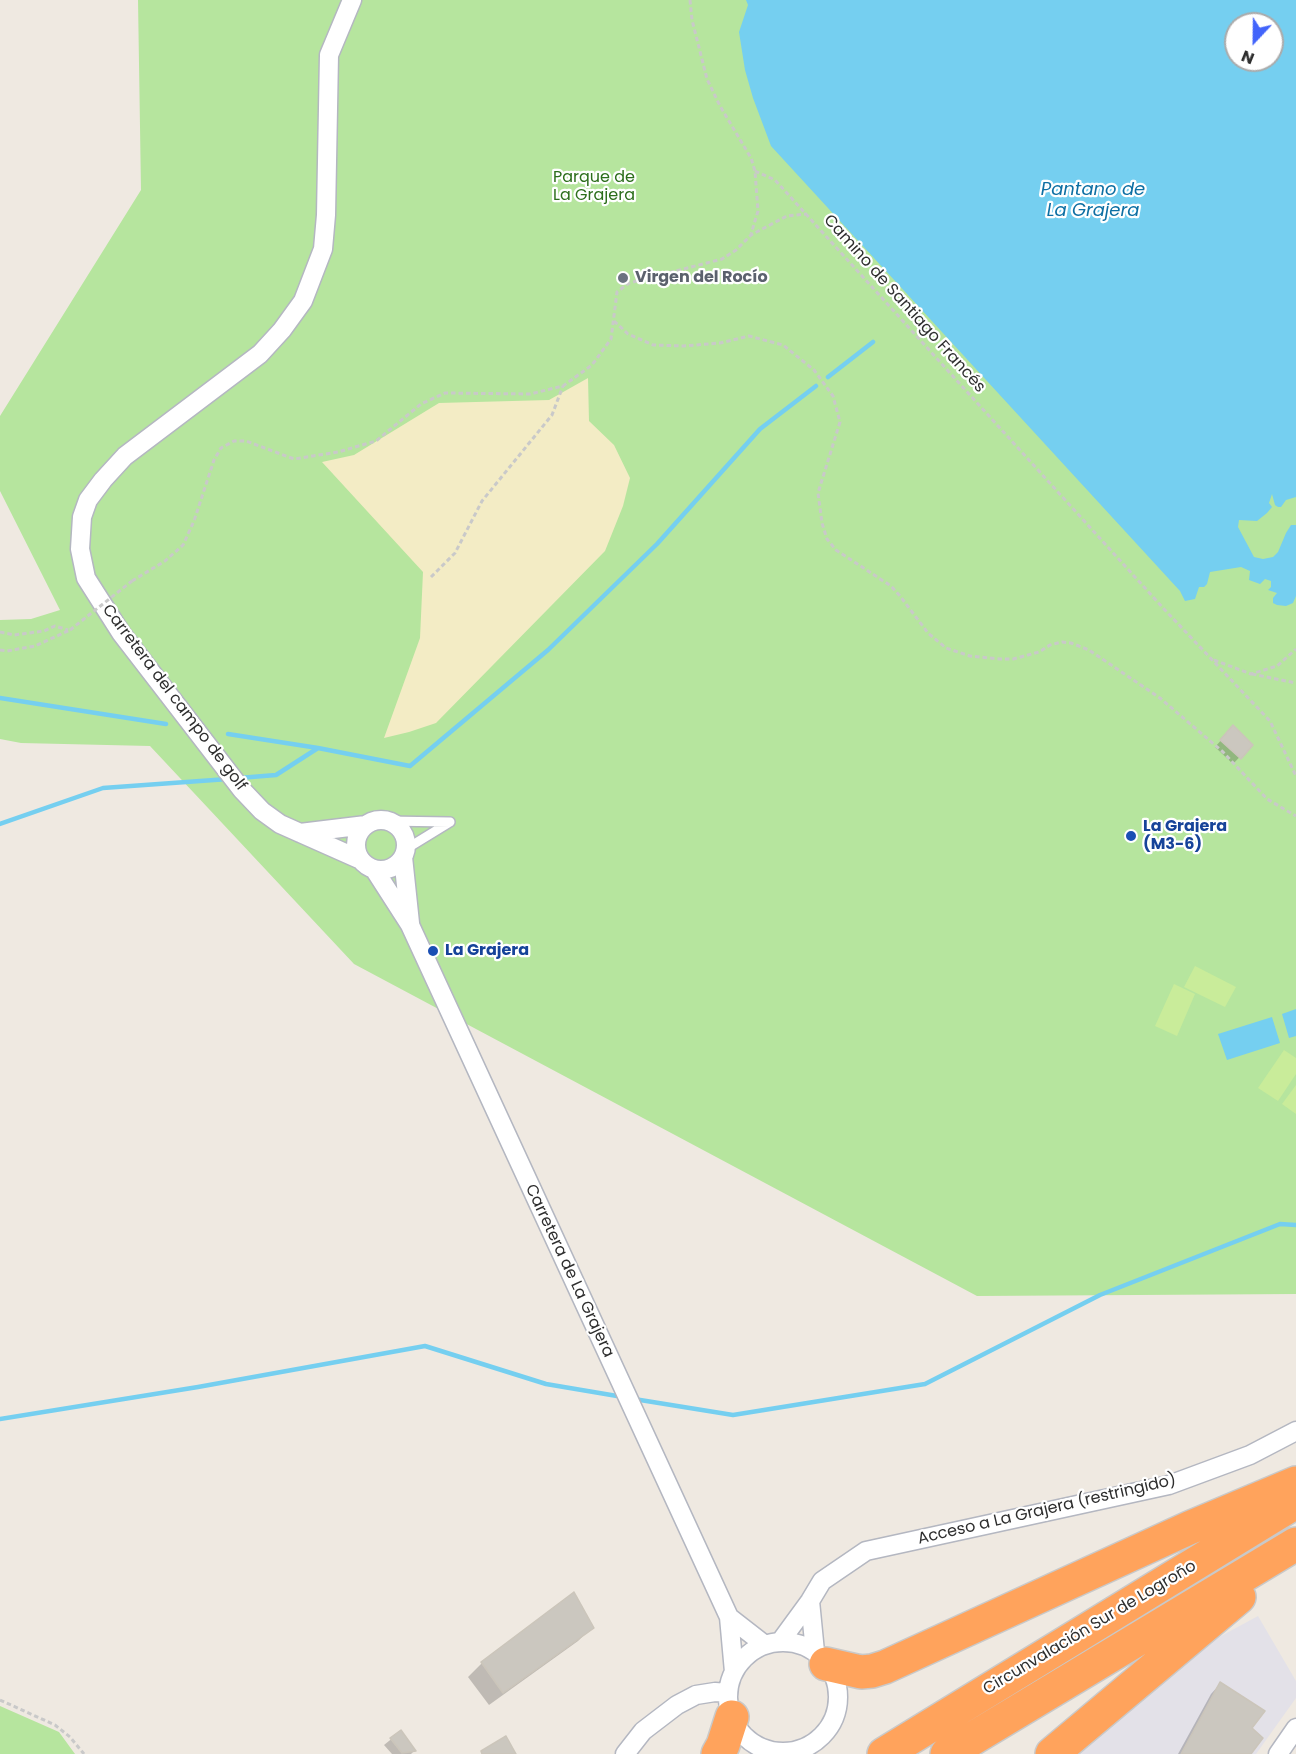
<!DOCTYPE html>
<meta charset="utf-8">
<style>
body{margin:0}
#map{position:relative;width:1296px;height:1754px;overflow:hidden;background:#efe9e1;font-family:Poppins,sans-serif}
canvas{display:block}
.north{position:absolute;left:1224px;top:12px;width:60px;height:60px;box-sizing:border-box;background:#fff;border:2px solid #ababab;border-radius:50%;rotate:202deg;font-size:16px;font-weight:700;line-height:24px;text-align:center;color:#2e2e2e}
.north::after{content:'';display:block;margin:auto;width:21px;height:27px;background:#4264fb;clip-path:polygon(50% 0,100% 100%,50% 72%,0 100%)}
</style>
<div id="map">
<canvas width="1296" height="1754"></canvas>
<div class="north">N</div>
</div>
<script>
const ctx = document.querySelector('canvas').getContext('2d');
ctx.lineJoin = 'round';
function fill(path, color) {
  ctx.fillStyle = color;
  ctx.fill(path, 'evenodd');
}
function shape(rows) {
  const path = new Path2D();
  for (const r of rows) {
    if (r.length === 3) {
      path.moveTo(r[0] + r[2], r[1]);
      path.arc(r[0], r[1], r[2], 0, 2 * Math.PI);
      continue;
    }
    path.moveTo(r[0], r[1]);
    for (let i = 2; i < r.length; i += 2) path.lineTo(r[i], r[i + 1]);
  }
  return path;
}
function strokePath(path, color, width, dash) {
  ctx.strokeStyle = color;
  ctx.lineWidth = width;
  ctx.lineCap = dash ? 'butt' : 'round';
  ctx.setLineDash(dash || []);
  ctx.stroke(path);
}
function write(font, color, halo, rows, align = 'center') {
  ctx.font = font + ' Poppins,sans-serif';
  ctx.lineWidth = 4.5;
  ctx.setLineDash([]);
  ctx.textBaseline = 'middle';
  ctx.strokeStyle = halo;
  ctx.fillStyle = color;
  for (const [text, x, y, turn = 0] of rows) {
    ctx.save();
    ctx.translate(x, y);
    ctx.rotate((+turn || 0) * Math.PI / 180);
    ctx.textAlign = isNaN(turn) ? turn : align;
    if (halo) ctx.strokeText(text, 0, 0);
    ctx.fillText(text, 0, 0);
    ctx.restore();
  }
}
const industrial = shape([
 [1258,1616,1296,1681,1296,1698,1256,1754,1074,1754,1199,1648]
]);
const green = shape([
 [138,0,1296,0,1296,1294,977,1296,354,964,150,746,21,743,0,739,0,620,31,619,60,610,0,491,0,416,141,190],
 [1236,24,1272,24,1272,60,1236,60],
 [0,1706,59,1732,75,1754,0,1754]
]);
const sand = shape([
 [588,378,589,421,614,445,630,478,623,506,605,551,436,723,409,732,384,738,420,638,423,572,322,462,354,455,439,403,549,400]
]);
const pitch = shape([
 [1195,966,1236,987,1225,1007,1184,987],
 [1174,984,1195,994,1177,1036,1155,1026],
 [1284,1050,1296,1058,1296,1074,1278,1101,1258,1088],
 [1296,1085,1296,1114,1282,1104]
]);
const water = shape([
 [746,0,1296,0,1296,497,1286,500,1281,507,1278,507,1275,505,1272,494,1269,503,1272,507,1267,513,1257,521,1239,520,1238,527,1254,557,1263,559,1273,557,1278,552,1286,533,1291,525,1296,525,1296,596,1293,603,1286,606,1277,605,1273,603,1273,598,1277,593,1268,590,1271,587,1271,581,1265,579,1260,584,1249,580,1250,571,1241,567,1210,572,1207,584,1204,587,1199,587,1195,599,1185,601,1180,591,771,146,753,98,745,70,739,32,748,5],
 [1236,24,1272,24,1272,60,1236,60],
 [1296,1009,1296,1036,1289,1038,1282,1014],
 [1272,1017,1280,1043,1227,1060,1218,1034]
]);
const shadow = shape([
 [1233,727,1251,745,1233,764,1215,747],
 [574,1594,592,1627,578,1641,489,1705,468,1677,482,1663],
 [1220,1684,1250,1729,1249,1754,1178,1754,1211,1694],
 [400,1732,414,1751,411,1754,392,1754,384,1745]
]);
const stream = shape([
 [828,377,873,342],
 [0,698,166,724],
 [228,734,318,748,410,766,548,650,657,544,760,429,816,386],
 [239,778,276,775,318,748],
 [0,824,103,788,228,779],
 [634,1399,733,1415,925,1384,1100,1295,1280,1224,1296,1225],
 [0,1419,198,1387,425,1346,546,1384,623,1397]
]);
const building = shape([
 [1233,725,1253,745,1241,759,1220,740,1233,725],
 [574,1592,594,1628,503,1693,481,1662,574,1592],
 [1220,1682,1265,1711,1252,1728,1263,1738,1251,1754,1181,1754,1220,1682],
 [401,1730,416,1751,402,1753,390,1738,401,1730],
 [506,1736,516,1754,482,1754,481,1751,506,1736]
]);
const path = shape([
 [690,0,692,20,707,79,720,106,751,158,755,171,758,211,751,234],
 [755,171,775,180,1164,609,1270,721,1296,776],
 [614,321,628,334,653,345,683,346,720,343,749,336,783,345,814,370,833,396,840,422,818,493,822,523,827,539,836,550,891,586,900,596,928,633,946,648,970,656,1000,659,1013,659,1039,652,1050,645,1062,642,1071,643,1089,650,1160,698,1223,752,1267,799,1296,816],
 [431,577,455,553,482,501,552,415,563,386],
 [132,581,165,561,183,545,194,521,214,460,221,448,234,441,246,441,294,459,338,452,376,441,421,404,445,393,530,394,563,386,592,365,611,339,617,292,629,283,722,259,736,250,751,235,787,216,807,214],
 [0,632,14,635,44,631,55,626,68,630],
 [0,650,7,651,35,646,70,630],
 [1214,660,1251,674,1277,666,1296,649],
 [1252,674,1296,683],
 [0,1700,55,1725,70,1737,84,1754]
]);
const lane = shape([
 [386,821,450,822],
 [406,849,450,822]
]);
const street = shape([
 [352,0,329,55,326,215,323,249,303,301,282,330,260,354,125,456,103,480,88,500,82,517,80,549,86,578,121,633,242,790,262,811,280,824,361,860],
 [381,845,25],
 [300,833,366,825],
 [403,857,410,923],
 [374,869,410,925,729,1617,734,1672],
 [810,1601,815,1652],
 [729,1617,765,1645],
 [780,1642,810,1601,822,1581,866,1551,1169,1485,1250,1455,1296,1431],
 [783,1697,55],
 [625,1754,643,1731,677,1705,696,1695,715,1692,728,1693],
 [1278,1754,1296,1728]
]);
const highway = shape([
 [826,1664,861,1672,872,1671,885,1667,1189,1528,1296,1483],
 [718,1754,723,1745,732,1717],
 [884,1754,1296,1502],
 [947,1754,1296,1544],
 [1052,1754,1239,1597]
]);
const pathBridge = shape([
 [70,630,132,581]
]);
const markers = [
 [623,278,6,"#6b7280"],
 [1131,836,6,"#1a4fb4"],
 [433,951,6,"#1a4fb4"]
];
const parkNames = [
 ["Parque de",594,178],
 ["La Grajera",594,196]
];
const worshipNames = [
 ["Virgen del Rocío",635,278]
];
const streetNames = [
 ["Camino de Santiago Francés",904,304,48],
 ["Carretera del campo de golf",174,698,53],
 ["Carretera de La Grajera",569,1271,65],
 ["Acceso a La Grajera (restringido)",1047,1510,-13],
 ["Circunvalación Sur de Logroño",1090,1628,-31]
];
const transitNames = [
 ["La Grajera",1143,827],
 ["(M3-6)",1143,845],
 ["La Grajera",445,951]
];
const waterNames = [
 ["Pantano de",1093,190],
 ["La Grajera",1093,211]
];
fill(industrial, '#e3e1e8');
fill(green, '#b6e59e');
fill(sand, '#f3ecc5');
fill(pitch, '#c9ec9a');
fill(water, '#75cff0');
fill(shadow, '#0003');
strokePath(stream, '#75cff0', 4.5);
fill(building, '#cbc7bf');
strokePath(building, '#cbc5ba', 1.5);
strokePath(lane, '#b4b7c1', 12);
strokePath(street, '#b4b7c1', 21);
strokePath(highway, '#c9c9c9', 36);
strokePath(path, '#c9c9c9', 3, [4.5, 3]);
strokePath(lane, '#fff', 9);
strokePath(street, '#fff', 18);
strokePath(highway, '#ffa35c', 33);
strokePath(pathBridge, '#c9c9c9', 3, [4.5, 3]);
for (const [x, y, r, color] of markers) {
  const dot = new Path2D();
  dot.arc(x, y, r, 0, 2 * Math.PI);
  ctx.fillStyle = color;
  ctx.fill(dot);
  strokePath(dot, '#fff', 2);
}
write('16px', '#2c6e1b', '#fff', parkNames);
write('bold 16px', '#5b616d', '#fff', worshipNames, 'left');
write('16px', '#2e2e2e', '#fff', streetNames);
write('bold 16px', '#164399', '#fff', transitNames, 'left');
write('italic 18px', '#0d6fa3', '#fff', waterNames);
</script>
